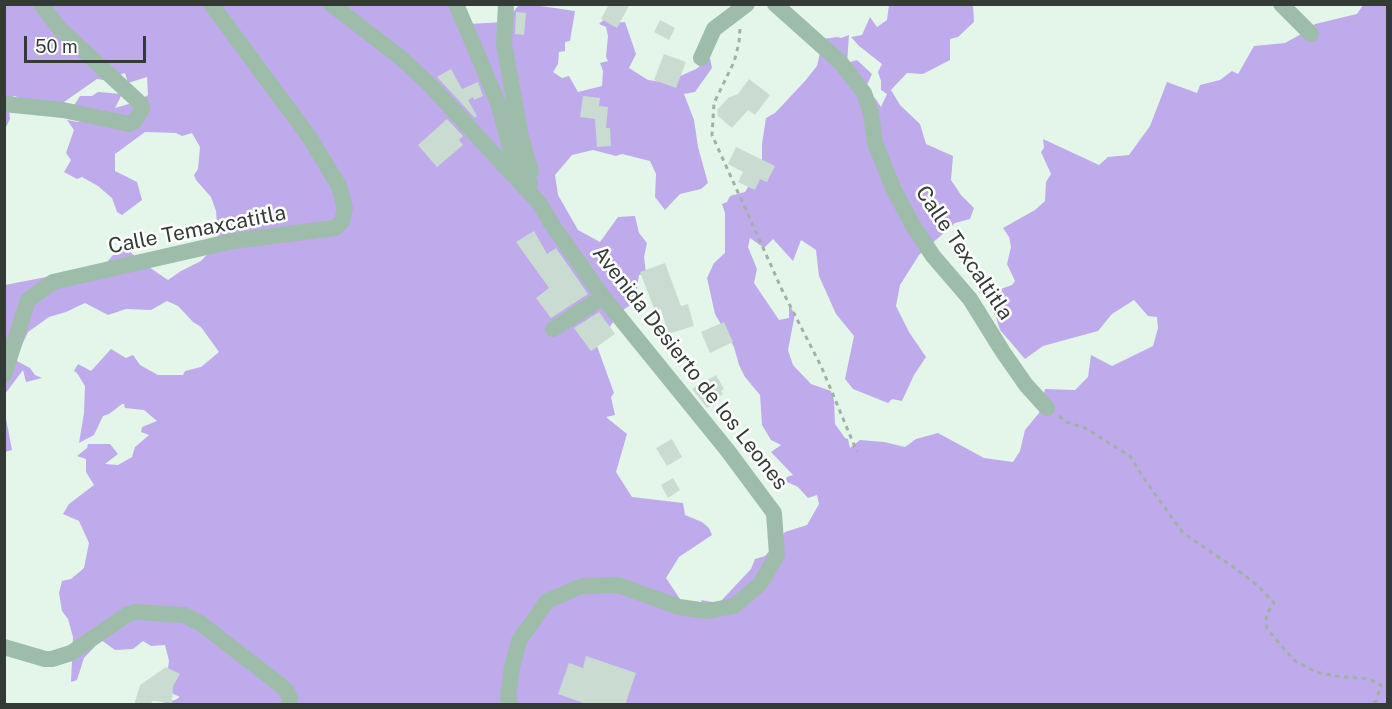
<!DOCTYPE html>
<style>
body{margin:0}
#map{position:relative;width:1392px;height:709px;overflow:hidden;background:#e4f6ea;font-family:"Public Sans",sans-serif}
canvas{display:block}
.frame{position:absolute;inset:0;border:6px solid #343b36;pointer-events:none}
.scale{position:absolute;left:24px;top:36px;width:122px;height:27px;box-sizing:border-box;border:3px solid #343b36;border-top:0;padding-left:8px;font-size:18px;line-height:21px;white-space:nowrap;color:#343b36;-webkit-text-stroke:4px #fff;paint-order:stroke}
</style>
<div id="map">
<canvas width="1392" height="709"></canvas>
<div class="frame"></div>
<div class="scale">50 m</div>
</div>
<script>
const ctx = document.querySelector('canvas').getContext('2d');
ctx.lineJoin = 'round';
function fill(path, color) {
  ctx.fillStyle = color;
  ctx.fill(path, 'evenodd');
}
function shape(rows) {
  const path = new Path2D();
  for (const r of rows) {
    path.moveTo(r[0], r[1]);
    for (let i = 2; i < r.length; i += 2) path.lineTo(r[i], r[i + 1]);
  }
  return path;
}
function strokePath(path, color, width, dash) {
  ctx.strokeStyle = color;
  ctx.lineWidth = width;
  ctx.lineCap = dash ? 'butt' : 'round';
  ctx.setLineDash(dash || []);
  ctx.stroke(path);
}
function write(font, color, halo, rows, align = 'center') {
  ctx.font = font + ' "Public Sans",sans-serif';
  ctx.lineWidth = 5;
  ctx.setLineDash([]);
  ctx.textBaseline = 'middle';
  ctx.strokeStyle = halo;
  ctx.fillStyle = color;
  for (const [text, x, y, turn = 0] of rows) {
    ctx.save();
    ctx.translate(x, y);
    ctx.rotate((+turn || 0) * Math.PI / 180);
    ctx.textAlign = isNaN(turn) ? turn : align;
    if (halo) ctx.strokeText(text, 0, 0);
    ctx.fillText(text, 0, 0);
    ctx.restore();
  }
}
const forest = shape([
 [459,4,468,24,505,22,519,5,534,5,575,11,570,41,565,42,565,51,559,52,558,64,553,72,562,78,569,76,578,92,602,86,603,71,600,63,608,61,606,57,608,36,606,27,599,24,608,16,612,23,625,22,636,54,629,68,648,80,663,82,678,77,696,69,710,58,712,68,695,92,684,94,694,120,698,147,708,183,701,189,680,194,665,210,655,197,656,174,650,161,622,154,616,156,593,150,572,155,555,175,558,195,578,230,600,242,618,217,635,216,639,233,647,243,644,257,646,273,639,275,635,302,620,312,597,346,614,393,611,397,615,415,606,417,627,434,616,472,632,497,683,503,685,515,702,522,709,528,712,535,679,557,666,578,686,608,703,605,701,600,719,603,751,569,755,559,765,556,785,532,807,525,819,504,817,495,808,498,798,487,785,481,787,477,793,475,771,452,781,445,771,440,762,425,760,395,745,377,739,365,734,347,715,314,707,278,714,263,725,253,725,213,722,204,727,202,730,196,745,192,762,163,762,144,766,118,775,113,805,81,817,66,823,39,837,37,841,38,849,35,847,63,857,60,872,74,866,87,866,95,875,98,881,107,887,94,881,90,881,81,878,72,882,64,859,46,851,37,862,35,870,17,877,27,887,20,889,5,973,5,974,22,958,37,950,39,950,60,923,74,907,73,891,90,900,105,920,124,926,144,953,156,951,180,961,195,974,208,970,219,955,223,919,255,900,285,896,306,909,332,926,357,914,375,902,401,892,399,888,403,853,389,845,379,854,336,836,314,819,276,816,250,801,240,793,261,773,239,764,248,750,238,748,247,757,269,754,283,779,320,789,318,789,305,795,314,788,350,793,365,811,384,831,391,834,400,835,424,845,438,848,439,850,448,860,440,884,442,905,447,916,439,938,433,984,458,1013,462,1020,451,1025,430,1039,413,1045,389,1075,390,1088,377,1091,355,1112,366,1153,346,1158,328,1157,317,1148,316,1134,300,1112,314,1098,331,1043,346,1025,359,1000,330,996,317,991,309,999,307,1000,296,998,290,1012,285,1015,281,1007,264,1011,247,1009,237,1003,228,1035,210,1045,201,1046,182,1051,174,1041,152,1044,148,1043,139,1099,165,1108,157,1129,155,1150,126,1167,82,1197,93,1200,85,1220,80,1232,71,1238,74,1254,46,1285,43,1303,33,1315,24,1357,14,1363,5,1387,5,1387,704,162,704,162,703,175,700,180,697,165,690,169,661,165,645,151,646,143,641,133,649,115,650,101,640,84,658,77,680,71,682,73,637,68,619,62,611,59,593,62,581,71,579,84,568,89,543,79,521,63,514,69,504,94,485,86,472,86,459,77,456,87,448,88,444,110,444,118,454,105,464,118,465,132,457,135,447,149,435,141,432,142,427,157,421,144,410,125,408,124,404,122,404,109,414,103,416,94,435,79,443,84,413,85,386,77,373,74,371,78,364,91,371,111,349,126,358,133,355,140,365,158,375,183,375,185,371,201,367,219,352,201,327,193,322,178,306,167,301,151,310,126,309,108,315,85,303,66,312,49,317,28,332,15,360,30,368,35,375,42,378,26,382,23,370,5,394,5,285,46,277,98,272,122,245,143,263,168,280,181,271,201,261,214,247,218,239,216,211,211,197,196,180,194,175,198,169,200,147,192,133,182,136,176,133,145,132,115,154,115,171,137,182,142,200,122,215,117,212,112,198,98,186,82,177,77,179,64,172,71,160,66,153,74,130,67,120,78,122,83,120,73,107,80,96,92,96,98,92,122,94,115,108,139,101,148,95,147,77,128,83,125,73,115,76,109,81,97,79,64,102,32,102,14,96,8,100,10,119,5,129,5,5],
 [4,408,12,450,5,452,4,452]
]);
const building = shape([
 [609,4,630,4,617,28,601,19],
 [516,12,526,13,524,35,515,34],
 [660,20,675,28,669,40,654,32],
 [664,54,686,62,676,88,654,80],
 [451,69,462,89,478,82,483,96,474,100,473,97,468,100,477,116,475,118,437,77],
 [749,79,770,95,755,115,748,110,732,128,718,116,717,110,728,98,738,94],
 [583,96,600,98,599,106,608,107,606,128,610,128,611,146,597,147,595,119,580,117],
 [447,119,463,136,459,140,463,145,437,167,418,145],
 [736,147,775,166,767,182,760,179,755,190,738,182,743,172,728,164],
 [534,231,547,254,556,248,588,294,551,318,536,298,549,288,516,242],
 [665,263,681,306,688,304,694,326,668,334,661,309,655,311,640,272],
 [599,312,615,334,591,351,574,328],
 [724,322,733,342,710,353,701,332],
 [716,375,724,389,721,391,723,394,718,397,720,400,707,408,692,389],
 [672,439,682,457,667,466,656,448],
 [673,478,680,490,668,498,661,485],
 [586,656,636,673,625,705,589,705,558,694,569,663,583,668],
 [166,667,180,674,173,686,172,703,153,701,149,705,134,705,140,685]
]);
const path = shape([
 [740,29,739,43,734,62,714,103,712,135,783,292,821,366,857,452],
 [1059,416,1066,422,1085,428,1130,456,1145,480,1183,533,1235,568,1257,585,1274,603,1266,615,1267,629,1295,661,1316,672,1336,676,1369,679,1381,685,1376,701,1372,704]
]);
const street = shape([
 [331,4,401,58,430,85,540,204,551,223,603,297,728,451,774,513,777,555,760,584,734,606,707,611,679,607,618,585,582,586,547,601,519,641,512,667,508,697,510,704],
 [456,4,498,103,510,147,530,183],
 [506,4,504,44,521,137,531,171],
 [775,4,841,63,864,93,871,113,875,143,894,190,912,224,933,256,970,299,1003,352,1026,385,1047,408],
 [1281,4,1311,34],
 [701,58,714,29,747,4],
 [4,104,63,110,129,124,135,121,142,109,141,104,59,28,41,4],
 [553,329,603,297],
 [4,375,28,300,53,282,233,241,335,228,342,221,345,208,339,186,310,138,211,4],
 [4,647,45,659,52,659,71,653,128,614,136,612,184,615,200,623,274,680,285,689,290,698,289,704]
]);
const streetNames = [
 ["Calle Temaxcatitla",197,230,-11],
 ["Calle Texcaltitla",964,253,56],
 ["Avenida Desierto de los Leones",690,368,52]
];
fill(forest, '#bfabec');
fill(building, '#cadcd1');
strokePath(path, '#a2b0a7', 3, [4.5, 4.5]);
strokePath(street, '#9ebcaa', 16);
write('21px', '#343b36', '#fff', streetNames);
</script>
